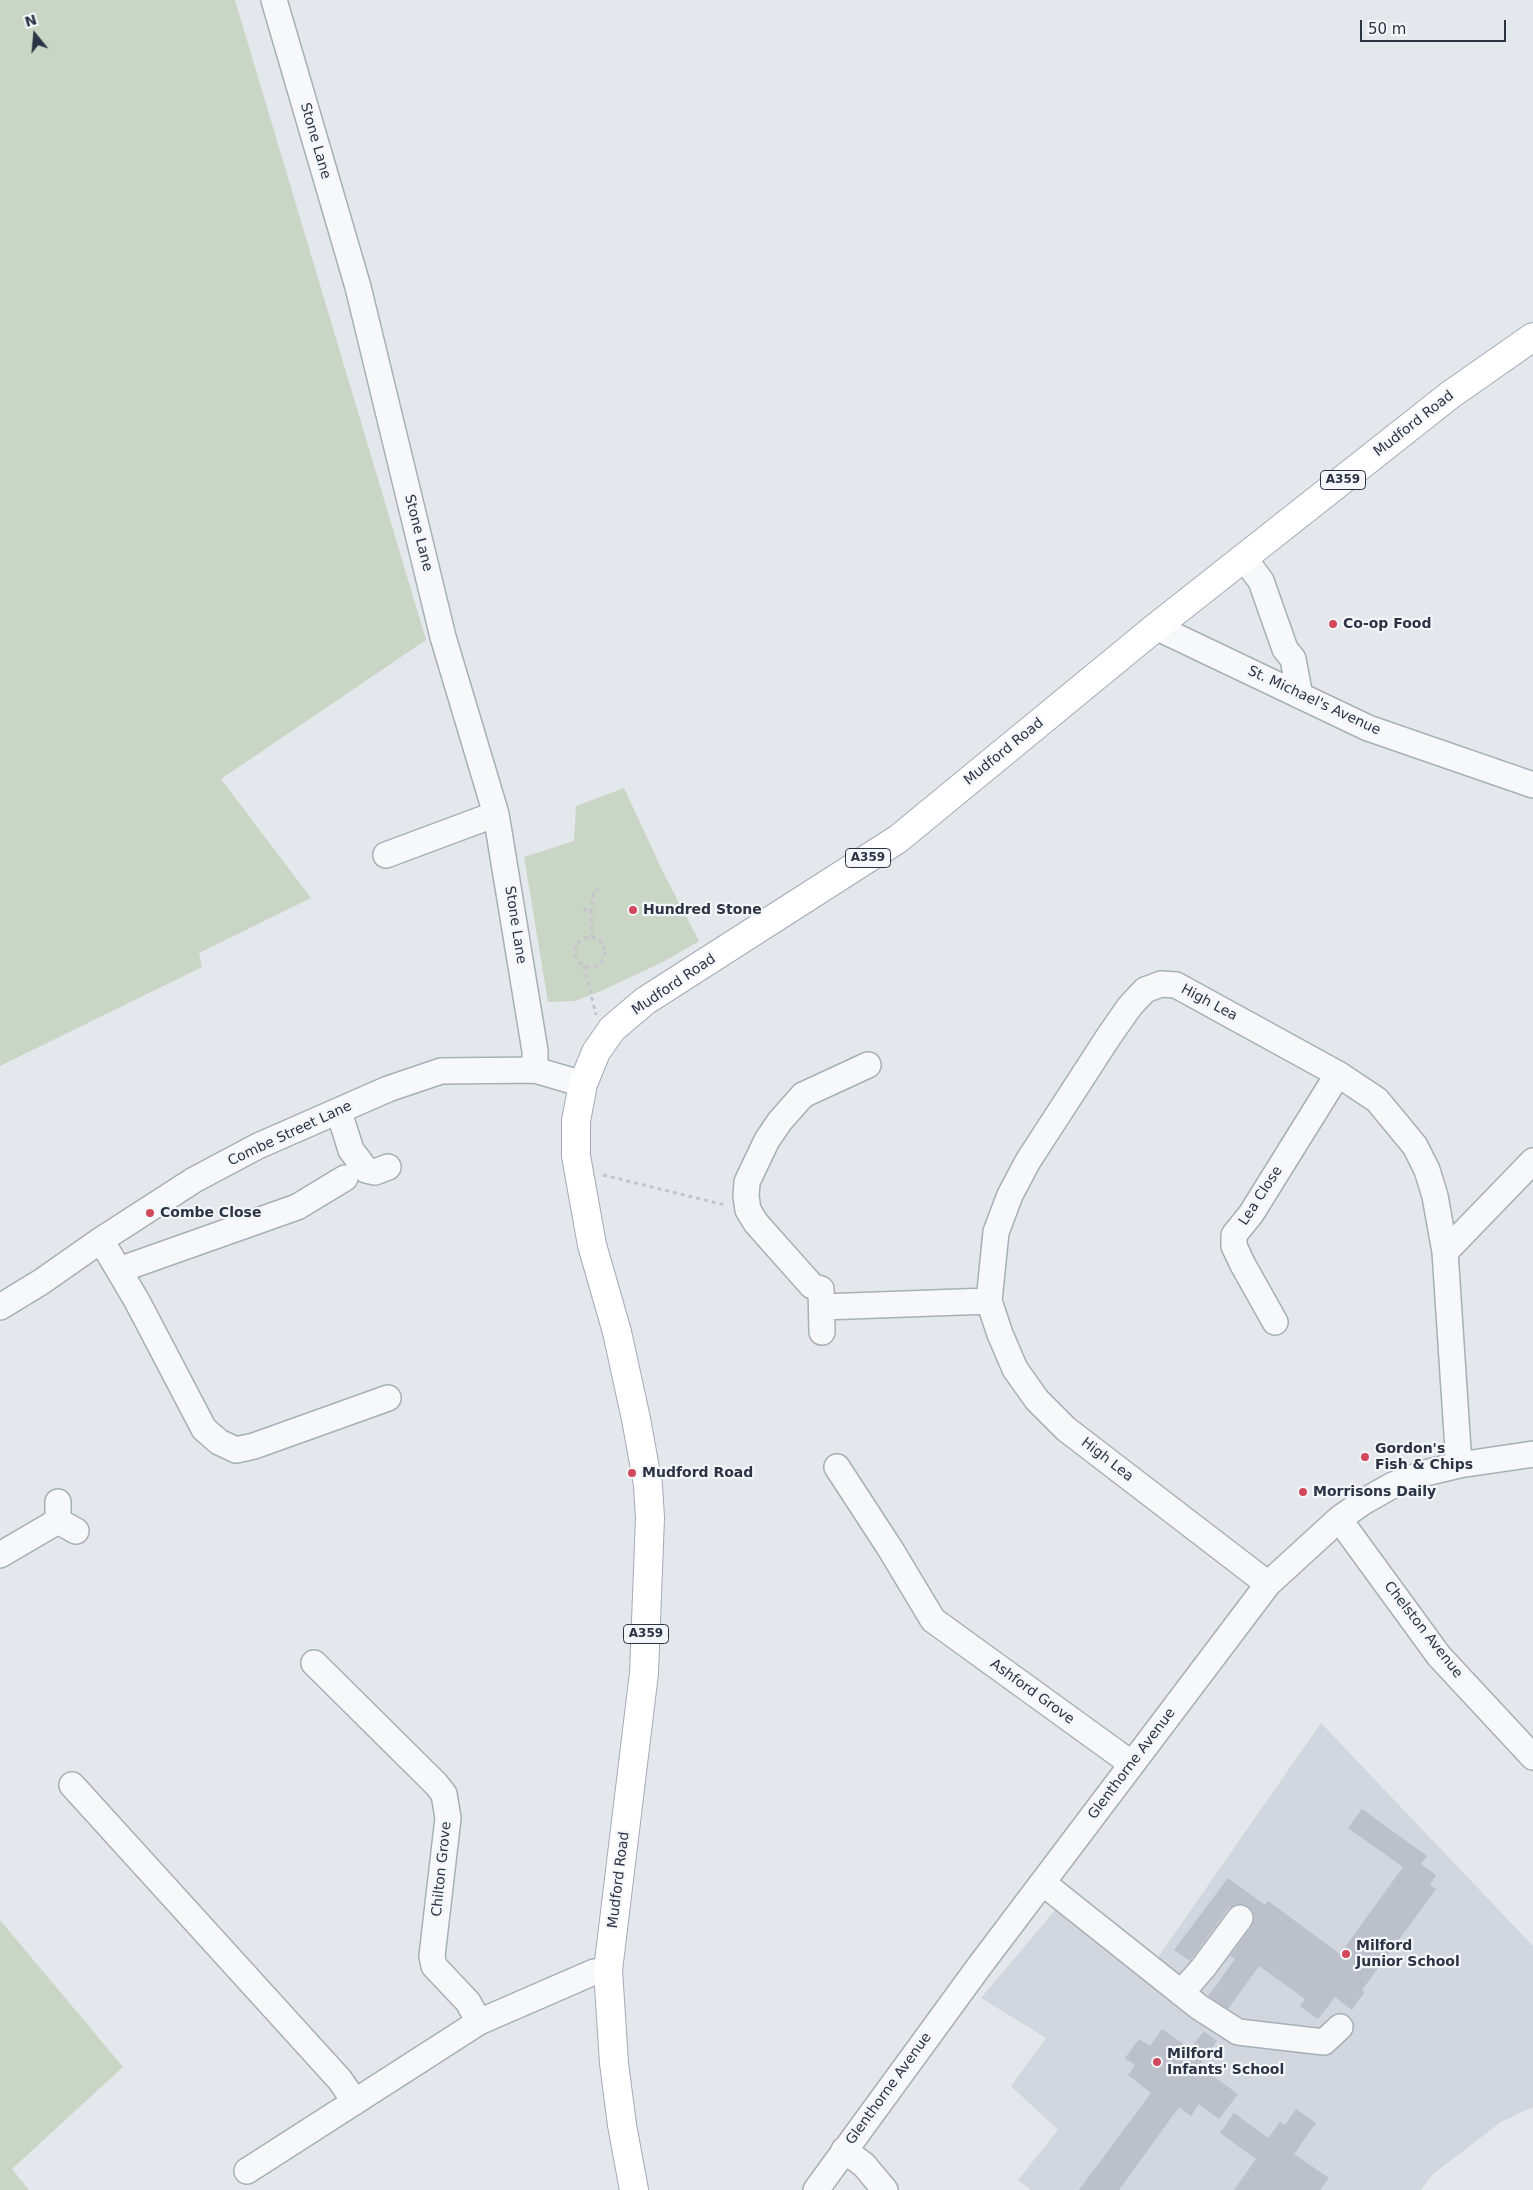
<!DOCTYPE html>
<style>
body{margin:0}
#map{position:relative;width:1533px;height:2190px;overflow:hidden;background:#e4e7ec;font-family:"DejaVu Sans",sans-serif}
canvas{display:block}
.north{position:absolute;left:10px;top:10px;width:50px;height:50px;-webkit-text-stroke:4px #f4f6f9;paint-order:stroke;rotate:343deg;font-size:14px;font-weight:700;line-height:20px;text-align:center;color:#2b3445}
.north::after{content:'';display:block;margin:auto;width:18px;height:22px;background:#2b3445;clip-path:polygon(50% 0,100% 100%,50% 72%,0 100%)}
.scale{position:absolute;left:1360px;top:20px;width:146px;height:22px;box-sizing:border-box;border:2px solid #2b3445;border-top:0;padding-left:6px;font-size:15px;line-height:18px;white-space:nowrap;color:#2b3445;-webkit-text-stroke:4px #f4f6f9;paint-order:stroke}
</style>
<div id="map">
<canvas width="1533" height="2190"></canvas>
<div class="north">N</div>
<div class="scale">50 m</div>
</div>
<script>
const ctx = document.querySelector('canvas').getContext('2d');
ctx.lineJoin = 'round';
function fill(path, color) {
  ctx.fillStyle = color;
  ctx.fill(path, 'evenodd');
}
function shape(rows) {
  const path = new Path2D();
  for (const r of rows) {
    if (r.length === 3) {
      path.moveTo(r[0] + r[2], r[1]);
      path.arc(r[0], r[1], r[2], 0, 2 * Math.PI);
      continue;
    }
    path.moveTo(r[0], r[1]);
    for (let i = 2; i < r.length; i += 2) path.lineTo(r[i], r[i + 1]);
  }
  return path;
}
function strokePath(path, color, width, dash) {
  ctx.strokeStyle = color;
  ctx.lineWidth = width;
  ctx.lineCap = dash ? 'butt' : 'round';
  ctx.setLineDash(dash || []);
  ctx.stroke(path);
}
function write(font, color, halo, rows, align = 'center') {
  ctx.font = font + ' "DejaVu Sans",sans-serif';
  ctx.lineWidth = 4.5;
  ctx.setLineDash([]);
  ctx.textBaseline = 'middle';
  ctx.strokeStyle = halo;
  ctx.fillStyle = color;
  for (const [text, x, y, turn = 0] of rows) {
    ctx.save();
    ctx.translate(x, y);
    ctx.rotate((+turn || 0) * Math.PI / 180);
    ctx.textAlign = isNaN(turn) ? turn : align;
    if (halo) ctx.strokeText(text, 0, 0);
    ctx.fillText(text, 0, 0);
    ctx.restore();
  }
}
const built = shape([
 [1321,1723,1533,1946,1533,2107,1501,2122,1433,2174,1421,2190,1031,2190,1018,2180,1058,2130,1011,2086,1046,2038,981,1998,1067,1896,1154,1963]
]);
const green = shape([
 [0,0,235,0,426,640,221,779,311,898,199,953,202,967,0,1066],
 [624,788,662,870,699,941,665,961,601,991,575,1001,548,1002,524,857,574,841,576,806],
 [0,1920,123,2067,12,2169,29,2190,0,2190]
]);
const building = shape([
 [1362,1809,1427,1856,1421,1864,1436,1875,1430,1885,1436,1889,1362,1990,1365,1992,1352,2010,1335,1997,1318,2019,1300,2006,1305,1999,1259,1966,1228,2009,1208,1996,1235,1959,1230,1956,1252,1926,1254,1919,1253,1912,1248,1906,1242,1904,1234,1905,1228,1909,1190,1961,1174,1950,1228,1878,1265,1905,1268,1901,1340,1954,1403,1867,1348,1828],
 [1162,2029,1190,2049,1204,2031,1217,2041,1199,2066,1238,2094,1219,2119,1199,2104,1191,2116,1179,2107,1119,2190,1079,2190,1151,2093,1128,2075,1135,2065,1125,2058,1139,2039,1150,2046],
 [1296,2109,1316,2123,1294,2154,1329,2178,1320,2190,1234,2190,1256,2159,1220,2133,1234,2113,1268,2138,1280,2122,1285,2125]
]);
const path = shape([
 [583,910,591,910],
 [590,952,15],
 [592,937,591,910,594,890,603,890],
 [584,966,596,1015],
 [603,1175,725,1205]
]);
const minor = shape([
 [274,0,358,287,443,637,496,814,535,1051,535,1070],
 [1244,558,1261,581,1285,649,1293,659,1300,696],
 [1156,627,1368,728,1533,785],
 [386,855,496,814],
 [339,1112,351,1150,366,1170,375,1172,388,1167],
 [101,1240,137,1301,204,1429,219,1442,236,1450,254,1446,388,1398],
 [1445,1252,1533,1161],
 [119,1270,297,1207,345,1178],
 [0,1307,41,1282,101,1240,194,1180,258,1146,388,1089,441,1071,535,1070,583,1084],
 [822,1307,989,1301],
 [1275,1322,1243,1265,1234,1246,1234,1235,1251,1214,1338,1074],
 [822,1332,821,1289,812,1286,756,1223,748,1210,746,1196,747,1182,767,1140,780,1121,803,1095,868,1065],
 [837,1467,891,1550,933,1620,1132,1764],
 [58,1502,58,1521,76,1531],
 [1339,1519,1439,1656,1533,1757],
 [0,1555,58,1521],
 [1268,1584,1066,1429,1037,1400,1015,1369,1000,1334,989,1301,996,1232,1010,1195,1028,1161,1109,1036,1130,1006,1145,990,1161,984,1176,985,1338,1074,1377,1100,1415,1146,1427,1170,1435,1196,1445,1252,1459,1465],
 [314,1663,436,1784,444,1794,448,1818,432,1956,434,1966,468,2002,479,2022],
 [72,1785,340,2080,355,2102],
 [1043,1883,1199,2007,1238,2032,1324,2042,1340,2027],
 [1181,1993,1203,1968,1240,1918],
 [844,2150,864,2165,885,2190],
 [247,2171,479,2022,594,1972,608,1970],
 [816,2190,978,1968,1268,1584,1339,1519,1363,1502,1393,1485,1425,1473,1459,1465,1533,1454]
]);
const major = shape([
 [634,2190,622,2125,614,2063,608,1970,644,1673,650,1518,648,1485,636,1419,617,1332,592,1245,576,1156,576,1121,583,1084,596,1052,612,1029,645,1001,898,839,1156,627,1450,395,1533,337]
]);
const markers = [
 [1333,624,5,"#d1495b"],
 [633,910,5,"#d1495b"],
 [150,1213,5,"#d1495b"],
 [1365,1457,5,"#d1495b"],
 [632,1473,5,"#d1495b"],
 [1303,1492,5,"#d1495b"],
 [1346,1954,5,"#d1495b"],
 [1157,2062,5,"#d1495b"]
];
const shields = [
 [1343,480,45],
 [868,858,45],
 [646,1634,45]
];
const shieldNames = [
 ["A359",1343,480],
 ["A359",868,858],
 ["A359",646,1634]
];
const streetNames = [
 ["Stone Lane",315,141,74],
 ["Mudford Road",1414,424,-38],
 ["Stone Lane",418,533,76],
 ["St. Michael's Avenue",1314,701,25],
 ["Mudford Road",1004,752,-39],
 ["Stone Lane",515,925,81],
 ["Mudford Road",674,985,-34],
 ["High Lea",1209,1003,28],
 ["Combe Street Lane",290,1134,-25],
 ["Lea Close",1261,1196,-57],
 ["High Lea",1107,1460,38],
 ["Chelston Avenue",1423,1630,52],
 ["Ashford Grove",1032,1692,36],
 ["Glenthorne Avenue",1132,1764,-53],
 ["Chilton Grove",442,1869,-84],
 ["Mudford Road",619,1880,-83],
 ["Glenthorne Avenue",889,2089,-54]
];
const poiNames = [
 ["Co-op Food",1343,624],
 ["Hundred Stone",643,910],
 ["Combe Close",160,1213],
 ["Gordon's",1375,1449],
 ["Fish & Chips",1375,1465],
 ["Mudford Road",642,1473],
 ["Morrisons Daily",1313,1492],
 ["Milford",1356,1946],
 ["Junior School",1356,1962],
 ["Milford",1167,2054],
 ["Infants' School",1167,2070]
];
fill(built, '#d2d6de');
fill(green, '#c9d6c5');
fill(building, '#bbc0ca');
strokePath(minor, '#a9aeb7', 28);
strokePath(major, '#a3abb8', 30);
strokePath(path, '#c2c5cb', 3, [4, 4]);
strokePath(minor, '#f7f8fa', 25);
strokePath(major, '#fff', 28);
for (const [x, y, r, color] of markers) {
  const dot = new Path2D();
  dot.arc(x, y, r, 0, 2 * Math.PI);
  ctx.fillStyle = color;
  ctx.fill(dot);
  strokePath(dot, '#f4f6f9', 2);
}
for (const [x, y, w] of shields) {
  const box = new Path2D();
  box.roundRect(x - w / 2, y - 9.5, w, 19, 4);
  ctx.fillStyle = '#f4f6f9';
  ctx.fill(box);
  strokePath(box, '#2b3445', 1);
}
write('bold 12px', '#2b3445', null, shieldNames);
write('14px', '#2b3445', '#f4f6f9', streetNames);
write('bold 14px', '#2b3445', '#f4f6f9', poiNames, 'left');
</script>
